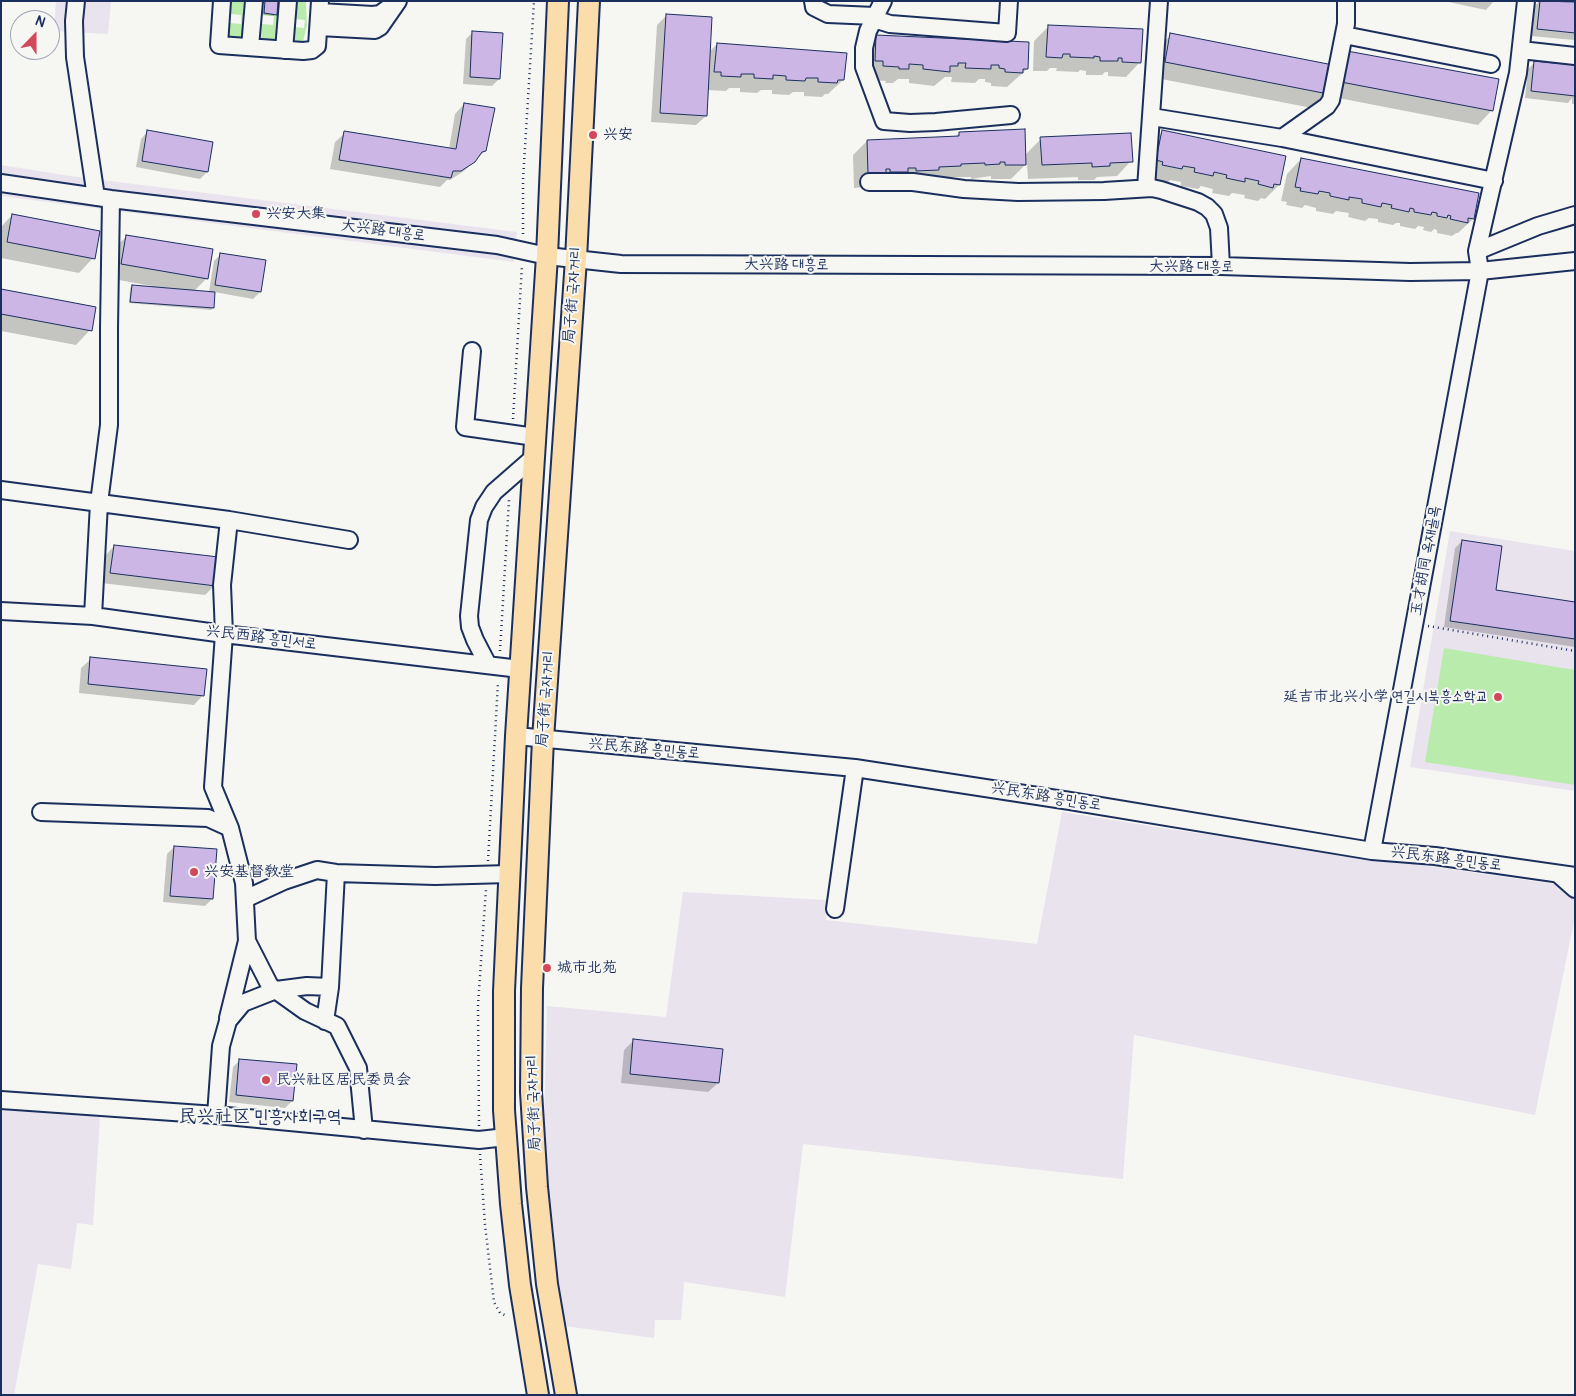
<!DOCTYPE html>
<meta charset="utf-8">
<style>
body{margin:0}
#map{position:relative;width:1576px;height:1396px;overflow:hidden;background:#f6f6f2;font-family:Pangolin,sans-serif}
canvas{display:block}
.frame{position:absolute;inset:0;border:2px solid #1b2f5e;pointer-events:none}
.north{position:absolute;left:10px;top:10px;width:50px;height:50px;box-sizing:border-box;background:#f6f6f2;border:1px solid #9ea6b7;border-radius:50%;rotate:22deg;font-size:14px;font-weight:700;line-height:20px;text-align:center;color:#1b2f5e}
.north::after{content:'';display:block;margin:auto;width:18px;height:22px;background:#d1495b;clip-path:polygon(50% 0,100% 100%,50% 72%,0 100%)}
</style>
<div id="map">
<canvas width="1576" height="1396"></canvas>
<div class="frame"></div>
<div class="north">N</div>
</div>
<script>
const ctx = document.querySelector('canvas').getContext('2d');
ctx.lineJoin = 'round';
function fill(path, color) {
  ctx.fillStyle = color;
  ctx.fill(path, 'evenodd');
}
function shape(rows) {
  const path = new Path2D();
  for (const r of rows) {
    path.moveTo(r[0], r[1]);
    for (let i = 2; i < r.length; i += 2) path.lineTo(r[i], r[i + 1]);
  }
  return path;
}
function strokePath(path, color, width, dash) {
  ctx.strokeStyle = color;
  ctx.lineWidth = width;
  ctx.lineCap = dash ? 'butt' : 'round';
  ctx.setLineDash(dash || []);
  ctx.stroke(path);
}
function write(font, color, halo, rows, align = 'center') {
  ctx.font = font + ' Pangolin,"LXGW WenKai TC","Poor Story",sans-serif';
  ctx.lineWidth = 4;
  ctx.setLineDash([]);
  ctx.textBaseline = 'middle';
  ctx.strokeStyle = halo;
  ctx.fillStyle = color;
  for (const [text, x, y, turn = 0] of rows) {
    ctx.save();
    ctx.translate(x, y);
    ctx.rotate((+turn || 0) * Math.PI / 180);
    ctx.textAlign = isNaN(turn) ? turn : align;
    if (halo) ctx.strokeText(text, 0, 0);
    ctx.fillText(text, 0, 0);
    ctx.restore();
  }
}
const built = shape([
 [56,1,111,1,108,34,54,31],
 [1,165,70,176,517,232,514,262,1,196],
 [1450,531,1575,551,1575,791,1410,767],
 [1062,812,1169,829,1575,887,1575,916,1535,1115,1134,1035,1123,1179,803,1144,785,1297,684,1282,681,1320,655,1320,654,1338,564,1326,549,1186,544,1125,547,1006,666,1017,683,892,827,900,826,920,1037,944],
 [1,1106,100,1117,93,1225,77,1223,71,1269,38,1264,14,1395,1,1395]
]);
const green = shape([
 [231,1,246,1,243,43,228,42,229,23,241,24,241,15,230,14],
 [263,1,279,1,276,44,261,43,262,24,273,25,274,16,262,15],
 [296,1,306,1,307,25,302,46,293,45,294,27,304,28,305,20,295,19],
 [1444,648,1575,670,1575,785,1425,762]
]);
const shadow = shape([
 [264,1,277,1,275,14,274,16,263,15],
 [1444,1,1494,1,1486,10],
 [1539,1,1575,3,1575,39,1574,40,1531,36,1534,7],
 [666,16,709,52,717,44,843,80,828,94,825,94,822,97,804,96,804,92,793,92,789,95,772,94,772,90,761,90,757,93,740,92,740,88,729,88,726,91,707,90,706,116,696,125,651,122,657,25],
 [1049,26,1140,62,1126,77,1108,76,1108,72,1105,72,1102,75,1086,75,1086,71,1080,70,1078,72,1056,71,1057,68,1050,68,1047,71,1033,71,1034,41],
 [473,32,499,79,492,86,463,84,466,39],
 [1171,35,1492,110,1478,125,1328,96,1329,91,1312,108,1151,77,1156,49],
 [877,36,1027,69,1007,87,991,86,991,83,985,82,985,79,979,79,975,83,951,82,952,77,945,77,934,86,909,83,909,79,898,79,893,83,885,83,886,81,869,80,862,51],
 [1535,62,1575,67,1575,104,1572,104,1572,98,1568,103,1525,98,1528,69],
 [464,104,485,151,464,171,450,180,447,180,440,187,330,169,335,142,345,133,449,149,455,114],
 [148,131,207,172,200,179,136,167,141,139],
 [1162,132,1279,185,1265,199,1261,198,1258,201,1244,198,1245,195,1232,193,1229,196,1212,193,1213,189,1201,186,1198,189,1181,186,1181,182,1170,180,1167,183,1148,179,1148,146],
 [959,133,1025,155,1041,139,1131,161,1117,176,1097,177,1094,180,1078,180,1078,177,1028,179,1027,163,1011,179,991,179,991,176,971,179,971,177,948,177,945,180,854,188,853,155,867,141,954,138],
 [1301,159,1473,219,1458,233,1456,233,1452,236,1437,233,1437,230,1434,229,1431,232,1423,230,1424,227,1418,226,1415,229,1400,226,1400,223,1396,223,1393,225,1378,222,1378,219,1369,218,1365,221,1348,217,1349,213,1336,211,1333,214,1316,211,1316,208,1305,205,1302,208,1286,205,1287,202,1281,201,1287,174],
 [12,215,93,258,79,273,1,258,1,227],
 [127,236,207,278,194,291,209,292,214,261,221,254,260,292,253,299,214,292,213,308,211,310,129,303,130,288,132,286,152,288,152,286,108,278,112,250],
 [1,290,90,330,76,345,1,331],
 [1462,541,1494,591,1575,603,1575,647,1444,627,1455,548],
 [114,546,215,585,205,595,101,583,105,556],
 [91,659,203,695,194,705,79,693,81,668],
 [174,847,212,899,205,906,163,902,167,854],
 [634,1040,718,1083,708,1092,621,1083,624,1050],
 [240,1060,292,1101,285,1108,229,1102,233,1067]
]);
const building = shape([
 [265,1,278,1,277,15,264,13,265,1],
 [1540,1,1575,2,1575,33,1537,29,1540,1],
 [666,14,712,17,707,116,660,113,666,14],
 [1048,25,1143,29,1141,63,1122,62,1122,58,1118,58,1118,61,1100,61,1100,57,1094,56,1094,58,1070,57,1070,54,1063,54,1062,58,1046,57,1048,25],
 [472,31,503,33,500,79,470,77,472,31],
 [1170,33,1333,65,1328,94,1165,62,1170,33],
 [876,35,1029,42,1028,69,1023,69,1023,73,1005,72,1005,69,999,68,999,65,991,65,991,69,965,68,966,63,958,63,958,66,950,66,950,72,923,69,923,65,909,64,909,69,899,69,899,67,883,66,883,61,875,61,876,35],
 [717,43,847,53,844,80,838,80,837,83,818,82,818,78,806,78,805,81,786,80,786,76,773,75,773,79,754,78,754,74,741,74,741,77,721,76,721,72,714,72,717,43],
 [1347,51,1499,79,1493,111,1341,82,1347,51],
 [1534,61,1575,65,1575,96,1531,91,1534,61],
 [464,103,495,108,486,151,482,152,475,162,461,171,453,171,451,178,339,160,344,131,456,149,464,103],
 [1025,129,1026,165,1005,165,1005,162,1000,162,1000,164,985,165,985,163,961,164,961,166,939,167,939,170,916,171,916,168,908,168,908,172,890,172,890,169,886,169,886,173,868,174,867,140,959,136,959,132,1025,129],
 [147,130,213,142,208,172,142,161,147,130],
 [1162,130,1286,156,1280,185,1274,184,1273,188,1258,184,1259,181,1245,178,1245,182,1226,178,1227,175,1214,172,1213,176,1194,172,1195,168,1183,166,1182,169,1162,165,1163,162,1156,160,1162,130],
 [1131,133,1133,162,1110,163,1110,166,1092,167,1092,163,1042,165,1040,137,1131,133],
 [1301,158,1479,193,1474,219,1468,218,1468,223,1450,219,1451,216,1448,215,1447,218,1437,216,1437,213,1432,212,1431,215,1414,212,1414,209,1410,208,1409,212,1391,208,1392,205,1382,203,1381,207,1362,203,1362,199,1349,197,1349,200,1330,196,1330,193,1319,191,1318,194,1300,191,1301,188,1295,187,1301,158],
 [12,214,100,231,95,259,7,242,12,214],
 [126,235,213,249,208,279,121,264,126,235],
 [220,253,266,260,261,292,215,285,220,253],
 [132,285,215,292,214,308,130,302,132,285],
 [1,289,96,307,92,331,1,314,1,289],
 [1462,540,1502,546,1496,590,1575,602,1575,639,1450,621,1462,540],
 [114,545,219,557,216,586,110,573,114,545],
 [90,657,207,669,204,696,88,684,90,657],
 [174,846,217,849,213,899,170,896,174,846],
 [633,1039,723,1049,719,1083,630,1074,633,1039],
 [239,1059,297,1064,293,1101,236,1095,239,1059]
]);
const path = shape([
 [523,234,523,180,534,1],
 [513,419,522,265],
 [1428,626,1575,651],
 [500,651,509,500],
 [488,861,498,682],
 [479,1126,478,1005,486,889],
 [480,1154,485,1225,494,1302,500,1313,507,1316]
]);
const minor = shape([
 [76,1,74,21,75,57,96,197],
 [222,1,219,45,303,51,312,50,317,46,320,1],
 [813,1,814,7,828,14,875,16],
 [883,1,868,31,864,48,864,67,884,121,910,123,936,122,1011,115],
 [320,12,373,15,380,14,394,4],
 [874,19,890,24,1007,33,1009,1],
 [319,27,375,30,380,27,398,1],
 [1344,35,1491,64],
 [250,47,254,1],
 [284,50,288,1],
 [1521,50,1575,56],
 [1152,117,1282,138,1494,181],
 [1282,138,1327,106,1331,100,1346,24,1346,1],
 [869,182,913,182,964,189,1018,192,1104,191,1152,188,1161,190,1198,202,1207,207,1214,214,1219,228,1221,266],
 [1,183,111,199,497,245,547,256,621,264,1221,266,1410,272,1480,271,1575,261],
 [1146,188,1159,1],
 [1477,251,1538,226,1575,215],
 [472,351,465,427,535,437],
 [1,490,229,520,349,540],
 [229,520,222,585,224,634,213,787,230,828],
 [1,611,93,616,224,634,520,669],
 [93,616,99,503,109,425,109,328,111,199],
 [488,665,475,640,470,627,469,616,479,520,484,507,494,492,534,457],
 [516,736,855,768,1070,801,1372,851,1435,856,1575,876],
 [41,812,208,818,230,828,244,883,247,941,270,986,305,1011,337,1026,358,1068,364,1130],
 [1372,851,1480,271,1477,251,1518,73,1526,1],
 [1558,874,1575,889],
 [245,899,284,881,317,870,336,873,435,876,509,874],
 [835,909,855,768],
 [228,1018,247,941],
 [325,1021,330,987,336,873],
 [1,1100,216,1115,479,1140,506,1137],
 [216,1115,221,1046,228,1021,243,1003,276,990,307,986,330,987]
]);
const major = shape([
 [538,1395,520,1285,511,1204,504,1110,504,991,516,736,547,256,558,1],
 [566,1395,547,1284,537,1187,531,1092,532,988,543,739,576,259,589,1]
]);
const markers = [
 [593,135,5,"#d1495b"],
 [256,214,5,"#d1495b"],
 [1498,697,5,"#d1495b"],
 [194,872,5,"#d1495b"],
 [547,968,5,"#d1495b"],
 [266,1080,5,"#d1495b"]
];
const poiNames = [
 ["兴安",603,135],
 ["兴安大集",266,214],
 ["延吉市北兴小学 연길시북흥소학교",1488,697,"right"],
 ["兴安基督教堂",204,872],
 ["城市北苑",557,968],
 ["民兴社区居民委员会",276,1080]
];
const streetNames = [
 ["大兴路 대흥로",383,231,7],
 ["大兴路 대흥로",786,265],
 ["大兴路 대흥로",1191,267],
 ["局子街 국자거리",573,295,-86],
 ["玉才胡同 옥재골목",1426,561,-80],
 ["兴民西路 흥민서로",261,638,7],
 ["局子街 국자거리",546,699,-86],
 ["兴民东路 흥민동로",644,749,5],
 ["兴民东路 흥민동로",1046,797,9],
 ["兴民东路 흥민동로",1446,859,7],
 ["局子街 국자거리",534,1103,-92]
];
const quarterNames = [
 ["民兴社区 민흥사회구역",260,1117]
];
fill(built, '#e9e3ee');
fill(green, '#b9ecac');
fill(shadow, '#0003');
fill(building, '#cbb6e6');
strokePath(building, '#1b2f5e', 1);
strokePath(minor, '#1b2f5e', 20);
strokePath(major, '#1b2f5e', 24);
strokePath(path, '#1b2f5e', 2.5, [1, 4]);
strokePath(minor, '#f6f6f2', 16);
strokePath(major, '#faddab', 20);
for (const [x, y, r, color] of markers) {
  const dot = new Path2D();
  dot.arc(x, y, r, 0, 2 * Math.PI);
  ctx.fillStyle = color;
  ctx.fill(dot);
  strokePath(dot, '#f6f6f2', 2);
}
write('15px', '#1b2f5e', '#f6f6f2', poiNames, 'left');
write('15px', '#1b2f5e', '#f6f6f2', streetNames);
write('18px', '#1b2f5e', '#f6f6f2', quarterNames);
</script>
